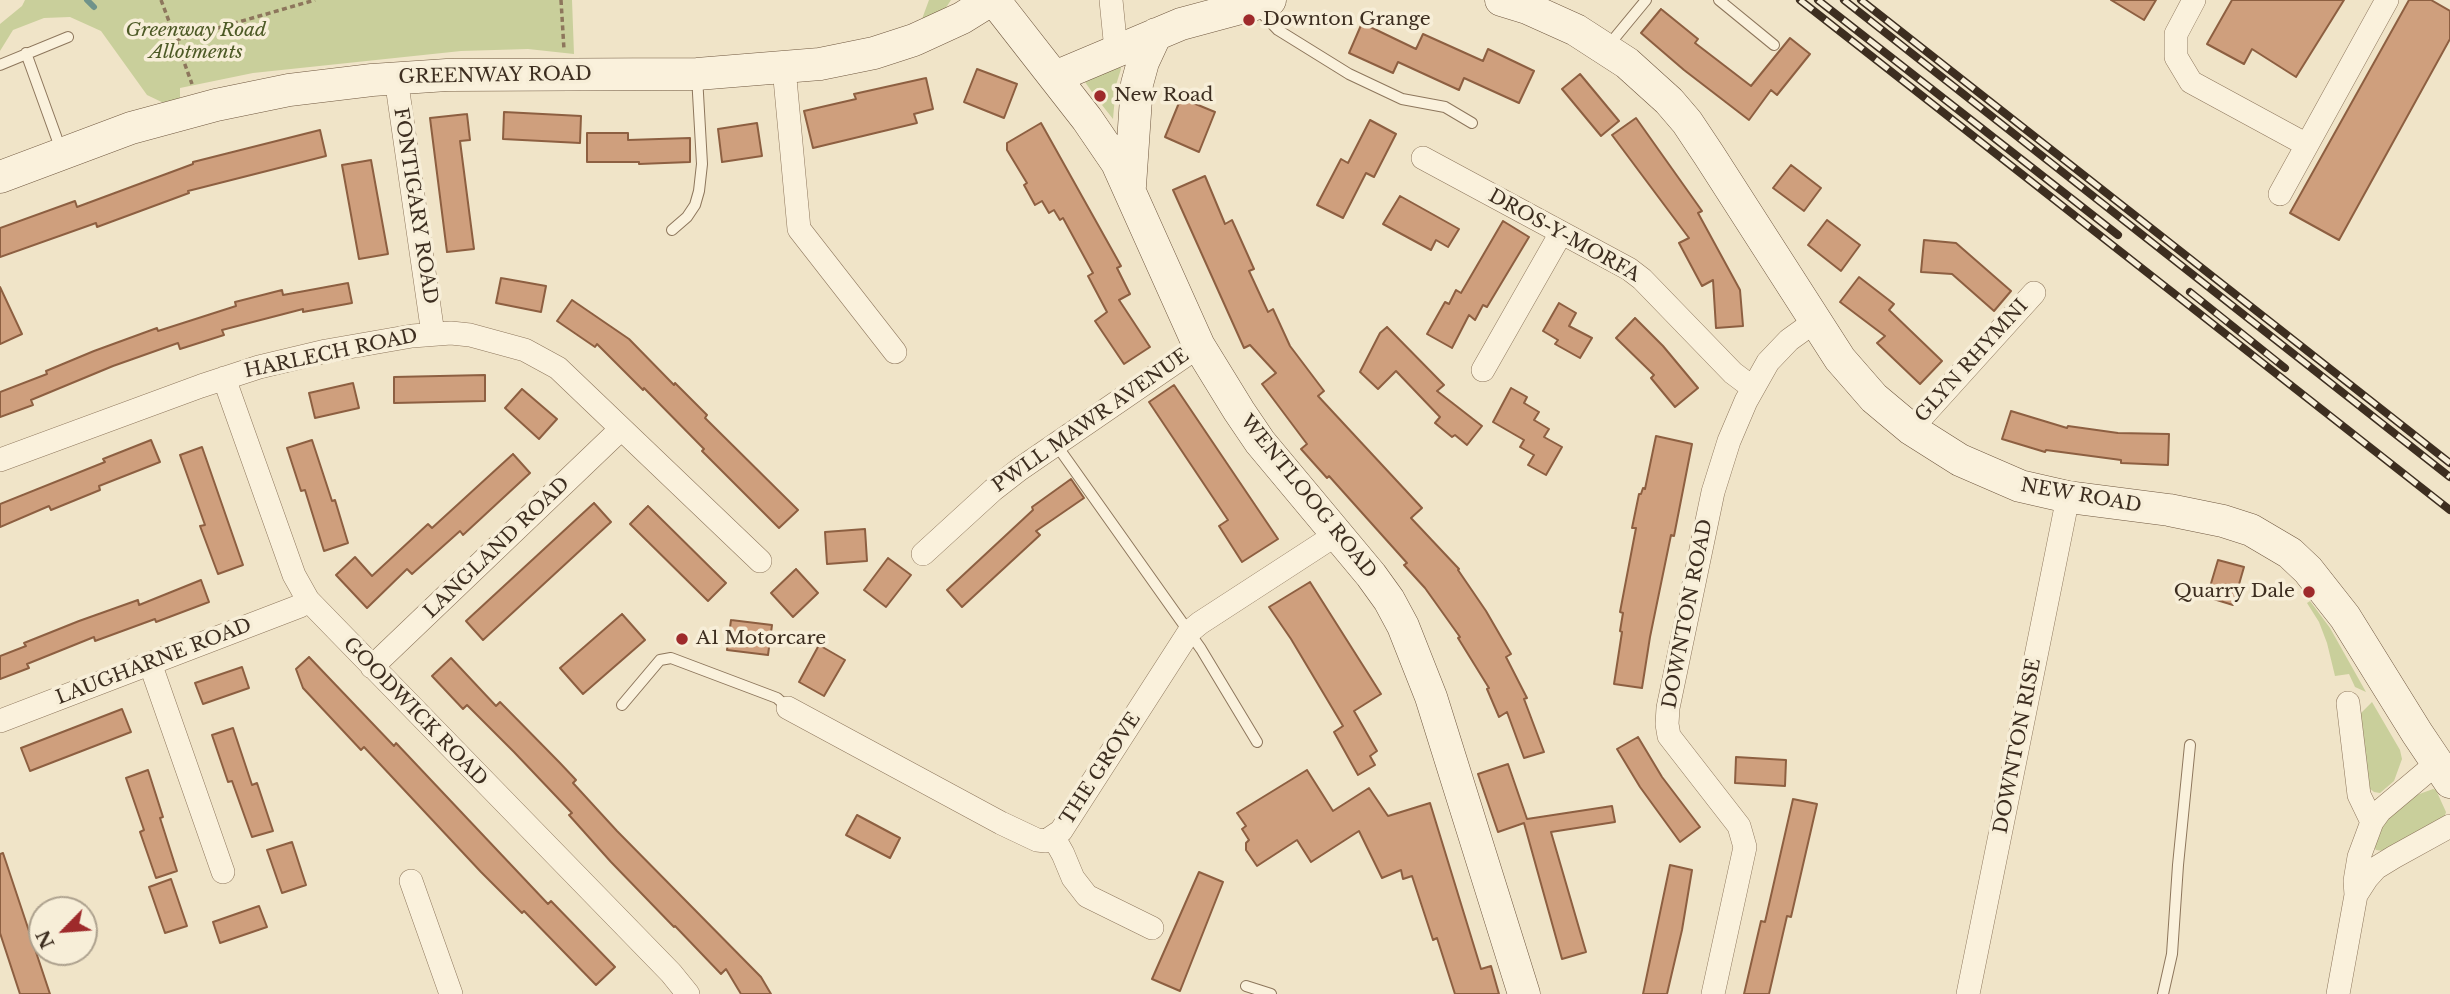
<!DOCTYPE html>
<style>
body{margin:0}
#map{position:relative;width:2450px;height:994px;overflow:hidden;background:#f0e4c8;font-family:"Libre Baskerville",serif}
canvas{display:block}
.north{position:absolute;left:28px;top:896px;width:70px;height:70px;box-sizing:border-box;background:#f7eed8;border:2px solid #ada18e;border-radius:50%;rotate:245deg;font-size:19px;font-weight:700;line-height:28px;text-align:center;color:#3d2e20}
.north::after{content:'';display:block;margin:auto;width:24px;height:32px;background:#9e2a2b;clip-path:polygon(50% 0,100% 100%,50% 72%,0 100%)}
</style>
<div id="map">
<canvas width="2450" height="994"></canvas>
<div class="north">N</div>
</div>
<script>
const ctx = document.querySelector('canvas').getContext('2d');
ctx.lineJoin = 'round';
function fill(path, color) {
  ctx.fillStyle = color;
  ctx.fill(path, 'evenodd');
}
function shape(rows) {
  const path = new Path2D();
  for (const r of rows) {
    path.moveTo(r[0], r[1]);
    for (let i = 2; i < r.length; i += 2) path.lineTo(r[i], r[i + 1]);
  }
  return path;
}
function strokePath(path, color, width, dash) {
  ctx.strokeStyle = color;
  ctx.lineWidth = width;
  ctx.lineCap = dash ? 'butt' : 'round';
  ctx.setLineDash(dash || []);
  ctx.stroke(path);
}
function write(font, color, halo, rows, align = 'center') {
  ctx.font = font + ' "Libre Baskerville",serif';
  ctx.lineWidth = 7;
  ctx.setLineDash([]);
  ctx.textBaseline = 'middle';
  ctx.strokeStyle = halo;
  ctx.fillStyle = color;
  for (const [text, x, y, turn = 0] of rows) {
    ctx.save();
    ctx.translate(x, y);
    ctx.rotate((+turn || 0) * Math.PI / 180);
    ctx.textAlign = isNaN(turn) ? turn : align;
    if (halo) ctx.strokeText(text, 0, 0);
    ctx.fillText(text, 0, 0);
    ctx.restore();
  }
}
const green = shape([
 [25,0,572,0,574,54,528,49,461,51,253,73,180,88,180,100,170,106,147,95,101,31,70,17,44,18,13,30,0,51,0,24,22,6],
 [929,0,951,0,945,9,922,19],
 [1120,66,1121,69,1116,85,1113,119,1102,105,1107,101,1098,88,1092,92,1085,82],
 [2310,601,2330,628,2366,692,2355,687,2349,674,2335,676,2327,643,2319,622,2307,603],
 [2372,702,2400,750,2402,759,2394,781,2380,793,2374,792,2369,788,2360,714],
 [2433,789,2436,790,2446,812,2445,816,2383,851,2376,850,2372,844,2384,822,2414,796]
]);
const stream = shape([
 [87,0,94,7]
]);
const building = shape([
 [2111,0,2156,0,2144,20,2111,0],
 [2232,0,2344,0,2296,77,2252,49,2244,64,2207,44,2232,0],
 [2409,0,2431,0,2450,11,2450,39,2339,240,2290,213,2409,0],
 [1661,9,1698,39,1695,43,1751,86,1790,38,1810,54,1777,95,1771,90,1749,120,1684,70,1641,33,1661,9],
 [1362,23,1416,49,1423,34,1483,61,1488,49,1534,71,1519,103,1464,78,1459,90,1398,62,1393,73,1349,53,1362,23],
 [977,69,1017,84,1004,118,964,102,977,69],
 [1580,74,1619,121,1601,136,1562,89,1580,74],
 [926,78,933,109,914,114,917,123,813,148,804,111,856,99,854,94,926,78],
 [1181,98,1215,112,1199,152,1165,137,1181,98],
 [504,112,581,116,580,143,503,139,504,112],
 [467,114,470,140,460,141,474,249,447,252,430,118,467,114],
 [1636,118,1702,211,1698,213,1740,290,1743,326,1716,328,1713,280,1702,286,1679,243,1689,238,1612,135,1636,118],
 [1370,120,1396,134,1374,177,1366,173,1343,218,1317,205,1341,159,1348,163,1370,120],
 [757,123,762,156,722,162,718,129,757,123],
 [1041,123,1121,266,1117,268,1130,294,1119,300,1150,347,1124,364,1095,321,1107,312,1088,276,1093,273,1063,218,1060,220,1054,210,1049,213,1042,201,1035,205,1024,185,1027,183,1007,150,1007,143,1041,123],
 [320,130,326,156,188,191,189,193,97,227,96,223,0,257,0,228,75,201,77,207,193,164,193,162,320,130],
 [587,133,628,133,628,140,690,138,690,162,639,164,639,162,587,162,587,133],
 [371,160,388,254,359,259,342,165,371,160],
 [1791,165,1821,188,1804,211,1773,188,1791,165],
 [1205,176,1225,224,1232,220,1254,269,1249,271,1268,312,1273,309,1290,346,1324,391,1318,396,1422,508,1411,518,1459,569,1458,570,1486,611,1511,654,1506,657,1527,698,1524,699,1544,752,1524,758,1507,712,1499,717,1487,689,1489,688,1458,638,1460,637,1425,588,1404,565,1407,563,1329,476,1327,478,1301,449,1307,444,1262,384,1276,373,1250,345,1244,348,1173,190,1205,176],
 [1400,196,1459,229,1448,247,1436,240,1431,250,1383,224,1400,196],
 [1827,220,1860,245,1841,271,1808,245,1827,220],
 [1503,221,1529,237,1487,307,1483,305,1475,320,1469,315,1452,348,1427,334,1445,302,1449,304,1456,290,1461,293,1503,221],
 [1924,240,1956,243,2011,291,1994,311,1952,274,1921,272,1924,240],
 [1859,277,1894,304,1889,310,1942,361,1920,384,1877,343,1885,336,1840,302,1859,277],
 [501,278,546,286,541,312,496,303,501,278],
 [348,283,352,303,303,312,303,309,222,330,224,335,180,349,178,343,113,366,31,400,33,405,0,417,0,392,47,374,46,371,94,351,157,328,158,331,236,306,235,302,282,290,283,295,348,283],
 [0,287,22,334,0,344,0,287],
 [572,300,629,339,674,385,675,383,707,415,705,418,798,510,779,528,702,451,704,449,644,388,643,390,597,344,595,347,557,321,572,300],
 [1559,303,1576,313,1569,326,1592,338,1580,358,1555,344,1558,340,1543,331,1559,303],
 [1635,318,1663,346,1698,388,1675,407,1651,378,1654,375,1616,338,1635,318],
 [1387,327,1444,385,1437,391,1482,426,1467,445,1455,435,1452,437,1435,423,1440,417,1396,371,1378,389,1360,372,1380,333,1387,327],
 [485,375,485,401,394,403,394,377,485,375],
 [353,383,359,408,315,418,309,393,353,383],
 [1174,385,1278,539,1242,562,1219,526,1228,520,1149,402,1174,385],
 [1511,388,1527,397,1524,403,1539,412,1534,420,1549,429,1544,437,1562,447,1546,475,1528,465,1534,455,1520,447,1524,440,1493,422,1511,388],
 [522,389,557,419,539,439,505,408,522,389],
 [2011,411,2067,428,2068,426,2118,433,2169,434,2168,465,2121,463,2121,460,2046,450,2045,452,2002,439,2011,411],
 [1656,436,1692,444,1674,536,1671,535,1650,637,1642,688,1614,684,1622,632,1620,631,1623,613,1620,612,1636,528,1632,528,1639,494,1641,494,1643,488,1645,489,1656,436],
 [151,440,160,462,99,486,100,490,51,510,49,506,0,527,0,504,105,462,103,459,151,440],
 [312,440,332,501,335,500,348,543,324,551,305,490,301,491,287,448,312,440],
 [202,447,243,565,218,574,200,526,205,525,180,455,202,447],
 [513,454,530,473,463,535,460,531,412,574,407,569,367,608,336,575,355,557,372,576,428,524,432,528,513,454],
 [1071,479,1084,498,1036,531,1040,535,962,607,947,590,1033,510,1032,507,1071,479],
 [594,503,611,522,483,640,466,621,594,503],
 [648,506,726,583,708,601,630,524,648,506],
 [865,529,867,561,827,564,825,532,865,529],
 [888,558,911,575,886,607,864,590,888,558],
 [2218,560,2244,567,2233,605,2207,597,2218,560],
 [796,569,818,593,793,617,771,593,796,569],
 [201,580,209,602,156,622,155,619,95,641,94,637,27,664,29,668,0,679,0,656,26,646,24,643,79,621,138,600,139,605,201,580],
 [1310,582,1381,694,1354,711,1377,751,1370,756,1375,765,1358,775,1334,732,1343,726,1291,639,1269,607,1310,582],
 [622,614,645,640,583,694,560,668,622,614],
 [731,620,772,625,768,655,727,650,731,620],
 [819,645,845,660,824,696,799,682,819,645],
 [309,657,394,746,396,743,548,904,551,901,615,967,596,985,524,911,522,913,481,872,364,747,361,750,303,688,296,669,309,657],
 [451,658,496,706,500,702,560,763,576,780,573,783,617,831,761,977,771,994,741,994,726,969,721,974,675,926,674,927,611,862,569,815,572,813,514,752,467,705,463,709,432,676,451,658],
 [242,667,249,688,203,704,195,683,242,667],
 [122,709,131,732,30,771,21,748,122,709],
 [233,728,252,785,257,783,273,831,252,837,232,781,228,782,212,735,233,728],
 [1638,737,1662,777,1700,827,1680,842,1640,787,1617,749,1638,737],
 [1736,757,1786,760,1785,786,1735,783,1736,757],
 [1508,764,1527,819,1612,806,1615,822,1551,832,1586,952,1562,959,1524,823,1498,832,1478,774,1508,764],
 [148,770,163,817,160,818,177,871,156,878,140,832,144,830,126,778,148,770],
 [1307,770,1333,811,1369,788,1388,816,1430,803,1481,969,1491,966,1499,994,1455,994,1437,938,1433,940,1412,876,1403,879,1401,870,1382,878,1359,831,1311,862,1297,840,1257,866,1246,850,1246,843,1249,840,1242,829,1246,826,1237,813,1307,770],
 [1793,799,1817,804,1791,917,1787,916,1769,994,1744,994,1761,921,1765,922,1793,799],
 [857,815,900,838,890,858,846,835,857,815],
 [292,842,306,885,282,893,267,850,292,842],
 [3,853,50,994,20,994,0,933,0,854,3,853],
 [1670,865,1692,870,1682,930,1667,994,1643,994,1670,865],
 [1199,872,1223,882,1180,991,1152,979,1199,872],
 [171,879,187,926,165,933,149,887,171,879],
 [259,906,267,927,220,943,213,922,259,906]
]);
const path = shape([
 [161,0,176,40,315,0],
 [561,0,564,50],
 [176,40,192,84]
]);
const lane = shape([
 [1719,0,1774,45],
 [1257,8,1278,30,1349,74,1402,99,1445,107,1472,123],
 [1608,46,1646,0],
 [26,53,61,150],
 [0,65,68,37],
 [672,230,687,217,695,205,699,191,702,164,697,76],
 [1055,443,1201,649,1257,742],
 [622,705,660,660,671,658,777,698,788,708],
 [1246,986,1271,994],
 [2163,994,2172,954,2178,865,2190,745]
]);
const street = shape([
 [1111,0,1116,50],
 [2194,0,2176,34,2176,57,2191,82,2307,145],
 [784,68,799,229,895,352],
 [396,78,433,334],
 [1423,158,1629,269,1642,279,1733,373,1753,388],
 [2280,194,2387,0],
 [1483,370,1561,233],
 [224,378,294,575,308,600,671,973,688,994],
 [1911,429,2034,293],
 [0,460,201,386,259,367,326,351,412,336,451,333,470,335,525,350,558,368,760,561],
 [923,554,993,490,1020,469,1199,346],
 [150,663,223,872],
 [372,667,621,429],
 [2348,703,2359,795,2372,822],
 [788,708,1001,823,1037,840,1046,841,1061,831,1189,632,1200,623,1337,534],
 [0,721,300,606,308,600],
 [1054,838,1063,854,1073,878,1087,896,1152,928],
 [411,881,451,994],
 [2356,895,2355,881,2359,857,2372,822,2380,811,2437,763],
 [1713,994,1745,847,1739,826,1669,736,1667,724,1668,708,1713,492,1729,441,1746,401,1768,362,1789,340,1814,322],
 [1968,994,2068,497],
 [2338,994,2356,895,2367,878,2376,868,2394,857,2450,826]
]);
const secondary = shape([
 [994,0,1087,119,1117,163,1199,346,1239,411,1260,442,1371,575,1389,600,1403,626,1431,697,1524,994],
 [1501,0,1527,8,1576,30,1627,63,1669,101,1687,122,1709,155,1840,359,1874,398,1911,429,1960,460,2020,486,2068,497,2169,510,2223,521,2251,530,2290,553,2308,570,2345,617,2417,733,2450,782],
 [1055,77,1181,24,1270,0],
 [0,177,131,128,216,105,289,90,372,80,447,75,697,74,820,64,874,53,914,40,962,18,991,0],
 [1130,186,1137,84,1143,62,1156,34]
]);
const rail = shape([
 [1800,0,2450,510],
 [1818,0,2118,235],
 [1844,0,2450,477],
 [1861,0,2450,463],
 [2190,292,2285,368]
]);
const markers = [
 [1249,20,7,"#9e2a2b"],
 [1100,96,7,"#9e2a2b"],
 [2309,592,7,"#9e2a2b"],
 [682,639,7,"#9e2a2b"]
];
const poiNames = [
 ["Downton Grange",1263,20],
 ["New Road",1114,96],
 ["Quarry Dale",2295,592,"right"],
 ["A1 Motorcare",696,639]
];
const parkNames = [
 ["Greenway Road",196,31],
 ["Allotments",196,53]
];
const streetNames = [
 ["GREENWAY ROAD",495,76,-1],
 ["FONTIGARY ROAD",415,206,81],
 ["DROS-Y-MORFA",1564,236,29],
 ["HARLECH ROAD",331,354,-12],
 ["GLYN RHYMNI",1972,361,-48],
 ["PWLL MAWR AVENUE",1091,421,-35],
 ["NEW ROAD",2081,496,10],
 ["WENTLOOG ROAD",1308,497,51],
 ["LANGLAND ROAD",497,548,-44],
 ["DOWNTON ROAD",1688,614,-79],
 ["LAUGHARNE ROAD",154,662,-21],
 ["GOODWICK ROAD",415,712,46],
 ["DOWNTON RISE",2018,746,-79],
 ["THE GROVE",1101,769,-57]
];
fill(green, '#c9cf9b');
strokePath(stream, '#6f938a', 6);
fill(building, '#cf9f7d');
strokePath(building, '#8d5f41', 2);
strokePath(lane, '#8d765c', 12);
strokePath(street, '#8d765c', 24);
strokePath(secondary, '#6f573f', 33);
strokePath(path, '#8d765c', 3.5, [5, 3.5]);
strokePath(lane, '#faf1dc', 10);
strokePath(street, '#faf1dc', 23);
strokePath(secondary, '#faf1dc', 32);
strokePath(rail, '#3d2e20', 8);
strokePath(rail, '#f7eed8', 5, [16]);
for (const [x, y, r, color] of markers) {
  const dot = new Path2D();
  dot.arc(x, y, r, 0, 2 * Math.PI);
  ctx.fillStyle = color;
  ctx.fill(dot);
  strokePath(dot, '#f7eed8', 2.5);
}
write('19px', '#3d2e20', '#f7eed8', poiNames, 'left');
write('italic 19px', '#4d5a26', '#f7eed8', parkNames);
write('19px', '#3d2e20', '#f7eed8', streetNames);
</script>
